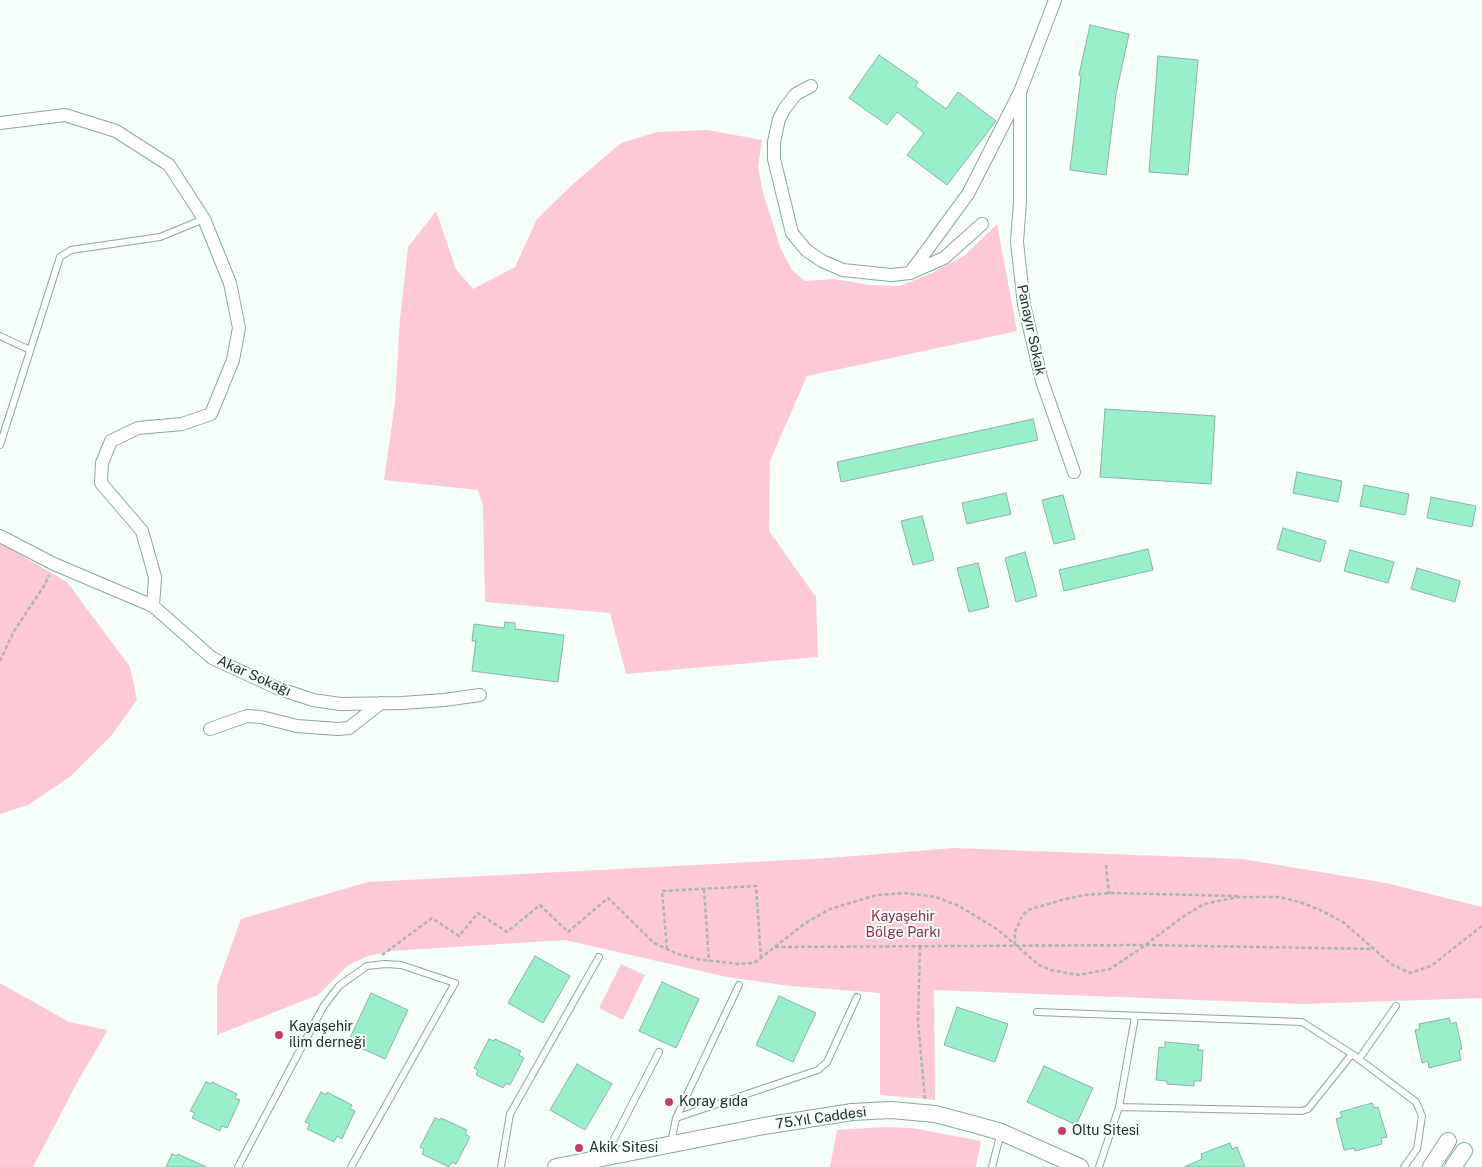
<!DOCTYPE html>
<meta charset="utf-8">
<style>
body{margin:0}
canvas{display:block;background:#f6fefa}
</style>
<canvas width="1482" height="1167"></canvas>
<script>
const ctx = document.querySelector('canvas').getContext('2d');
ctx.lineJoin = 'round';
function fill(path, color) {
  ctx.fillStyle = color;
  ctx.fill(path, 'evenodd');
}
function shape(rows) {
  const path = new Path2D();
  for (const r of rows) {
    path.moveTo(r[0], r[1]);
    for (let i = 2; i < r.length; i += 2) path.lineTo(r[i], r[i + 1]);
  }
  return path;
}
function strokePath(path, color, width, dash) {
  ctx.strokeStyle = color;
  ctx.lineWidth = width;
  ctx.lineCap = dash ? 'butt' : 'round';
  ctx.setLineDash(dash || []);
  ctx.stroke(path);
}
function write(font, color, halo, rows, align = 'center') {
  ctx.font = font + ' "Public Sans",sans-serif';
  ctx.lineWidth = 4;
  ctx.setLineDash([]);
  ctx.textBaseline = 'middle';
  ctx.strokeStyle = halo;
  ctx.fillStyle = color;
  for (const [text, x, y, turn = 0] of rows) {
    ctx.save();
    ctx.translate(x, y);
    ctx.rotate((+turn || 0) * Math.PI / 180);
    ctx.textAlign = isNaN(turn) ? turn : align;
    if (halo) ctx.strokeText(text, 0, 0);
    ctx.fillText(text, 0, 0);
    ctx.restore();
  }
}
const green = shape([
 [707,130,762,140,758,167,763,193,781,249,792,270,805,281,834,279,870,285,900,286,934,272,965,255,997,224,1017,331,807,376,770,461,769,531,816,597,818,657,626,674,610,613,485,602,483,506,478,490,384,480,395,403,400,319,408,247,436,211,456,269,473,289,515,267,537,219,573,184,621,143,657,132],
 [0,543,67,582,130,667,137,700,111,736,71,776,28,805,0,814],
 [954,848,1242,859,1386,883,1482,907,1482,998,1303,1004,934,990,935,1100,880,1095,880,993,790,986,727,977,565,940,391,951,365,957,347,966,318,995,217,1035,217,986,241,919,368,882,829,858],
 [621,964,645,975,623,1020,599,1008],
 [0,983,69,1022,108,1030,79,1079,33,1167,0,1167],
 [884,1127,912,1128,981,1141,976,1167,830,1167,837,1130]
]);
const building = shape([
 [1090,25,1129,34,1116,94,1106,175,1070,170,1081,76,1079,75,1090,25],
 [879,55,918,82,915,86,946,109,958,92,996,121,947,185,907,155,924,133,897,112,887,125,849,98,879,55],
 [1158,56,1198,60,1188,175,1149,172,1158,56],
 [1105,409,1215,416,1211,484,1100,477,1105,409],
 [1033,419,1038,440,841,482,837,462,1033,419],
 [1297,472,1342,481,1338,502,1293,493,1297,472],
 [1364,485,1409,494,1405,515,1360,506,1364,485],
 [1006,493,1011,514,967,524,962,503,1006,493],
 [1063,495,1075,539,1054,544,1042,500,1063,495],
 [1431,497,1476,506,1472,527,1427,518,1431,497],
 [922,516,934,560,913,565,901,521,922,516],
 [1283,528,1326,541,1320,562,1277,549,1283,528],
 [1148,549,1153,570,1064,591,1059,570,1148,549],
 [1350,550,1394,562,1388,583,1344,571,1350,550],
 [1025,552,1037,596,1016,602,1005,558,1025,552],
 [978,563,989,607,969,612,957,568,978,563],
 [1417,568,1460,581,1455,602,1411,589,1417,568],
 [505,622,515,623,515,629,564,635,558,682,472,671,476,641,472,641,474,624,504,628,505,622],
 [535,956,570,976,543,1023,508,1003,535,956],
 [662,982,699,999,676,1048,639,1031,662,982],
 [371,993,408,1010,385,1059,348,1042,371,993],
 [779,996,816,1013,793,1062,756,1045,779,996],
 [957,1007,1008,1024,995,1062,944,1045,957,1007],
 [1449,1018,1451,1024,1456,1022,1462,1049,1459,1050,1461,1060,1429,1068,1428,1061,1422,1063,1415,1030,1420,1029,1419,1024,1449,1018],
 [489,1039,494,1041,495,1039,521,1051,519,1055,524,1058,510,1085,506,1083,503,1088,476,1075,478,1070,474,1068,489,1039],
 [1165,1042,1199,1045,1198,1050,1203,1050,1201,1081,1194,1081,1194,1086,1167,1084,1167,1081,1156,1080,1159,1047,1165,1048,1165,1042],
 [577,1064,612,1084,585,1130,550,1110,577,1064],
 [1044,1066,1093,1088,1076,1125,1027,1102,1044,1066],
 [206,1082,211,1084,212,1082,237,1094,235,1098,240,1100,227,1128,222,1126,220,1131,192,1118,195,1113,190,1111,206,1082],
 [321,1092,326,1095,327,1092,352,1105,350,1109,355,1111,342,1139,337,1136,334,1142,307,1129,310,1124,305,1122,321,1092],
 [1372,1103,1374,1108,1378,1107,1387,1137,1381,1138,1382,1144,1355,1151,1354,1148,1344,1150,1336,1119,1342,1117,1340,1112,1372,1103],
 [435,1118,440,1120,441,1118,467,1130,465,1134,470,1137,456,1164,452,1162,449,1167,422,1154,424,1149,420,1147,435,1118],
 [1230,1143,1232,1149,1237,1147,1245,1167,1184,1167,1202,1159,1201,1154,1230,1143],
 [172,1154,177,1156,178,1154,206,1167,166,1167,172,1154]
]);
const path = shape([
 [0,661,14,631,44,586,49,575],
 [1106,865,1109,894],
 [704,889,709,962],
 [1015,945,1015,932,1022,916,1028,910,1062,900,1084,895,1112,893,1238,896],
 [920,946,918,1022,925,1099],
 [775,947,1146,945,1373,949],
 [667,949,662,891,756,886,761,958],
 [382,955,432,918,459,936,478,913,507,932,540,905,568,932,608,898,654,943,678,954,697,959,738,964,754,963,804,924,830,909,877,895,905,893,936,897,959,906,997,929,1039,965,1051,970,1079,975,1110,969,1140,949,1184,916,1204,904,1238,897,1279,897,1300,902,1320,910,1343,922,1391,964,1410,973,1431,966,1482,926]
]);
const service = shape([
 [0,336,30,350],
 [0,445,60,257,71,250,160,237,204,219],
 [739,985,676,1118,818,1070,827,1062,857,997],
 [1037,1012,1302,1022,1352,1054],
 [1359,1059,1396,1006],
 [1119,1107,1302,1111,1308,1109,1352,1054,1416,1102,1422,1116,1417,1149,1404,1167],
 [671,1143,676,1118],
 [612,1154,613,1141,659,1052],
 [238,1167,323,1007,339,986,367,966,385,964,401,965,455,983,351,1167],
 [501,1167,510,1114,599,957],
 [992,1167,1001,1132],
 [1099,1167,1119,1107,1135,1017]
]);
const minor = shape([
 [811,86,796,94,785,108,779,119,774,142,774,159,792,233,806,250,822,261,843,270,891,275,910,273,944,258,982,224],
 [1020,92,1020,201,1017,242,1024,305,1042,381,1074,472],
 [0,123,65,115,116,131,169,165,204,219,230,283,239,328,233,360,211,414,182,424,138,428,111,441,102,463,101,483,142,531,155,577,153,606],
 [910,273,968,194,1020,92,1055,0],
 [0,536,54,564,153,606,212,658,277,688,313,700,340,704,402,703,444,700,480,695],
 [210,729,247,716,261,717,297,726,338,729,349,728,381,703]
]);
const tertiary = shape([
 [556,1167,764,1126,852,1112,891,1110,935,1114,973,1124,1001,1132,1080,1167],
 [1431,1167,1448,1141],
 [1453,1167,1464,1151]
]);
const markers = [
 [279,1035,5,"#c63b6e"],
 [669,1102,5,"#c63b6e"],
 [1062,1131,5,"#c63b6e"],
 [579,1148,5,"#c63b6e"]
];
const streetNames = [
 ["Panayır Sokak",1031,330,78],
 ["Akar Sokağı",254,676,24],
 ["75.Yıl Caddesi",821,1118,-8]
];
const parkNames = [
 ["Kayaşehir",903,917],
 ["Bölge Parkı",903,933]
];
const poiNames = [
 ["Kayaşehir",289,1027],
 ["ilim derneği",289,1043],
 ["Koray gıda",679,1102],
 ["Oltu Sitesi",1072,1131],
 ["Akik Sitesi",589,1148]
];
fill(green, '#fcc9d5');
fill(building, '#98efca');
strokePath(building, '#8db3a2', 1);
strokePath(service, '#85ab9a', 8);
strokePath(minor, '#85ab9a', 14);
strokePath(tertiary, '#85ab9a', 18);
strokePath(path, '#abb6b1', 2.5, [4, 2.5]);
strokePath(service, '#fff', 6);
strokePath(minor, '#fff', 12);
strokePath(tertiary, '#fff', 16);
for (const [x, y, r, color] of markers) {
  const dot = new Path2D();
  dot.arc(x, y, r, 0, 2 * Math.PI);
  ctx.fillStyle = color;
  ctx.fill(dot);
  strokePath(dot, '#f6fefa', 2);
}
write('14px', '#203029', '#f6fefa', streetNames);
write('14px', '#8c2e4f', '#f6fefa', parkNames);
write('14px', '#203029', '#f6fefa', poiNames, 'left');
</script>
